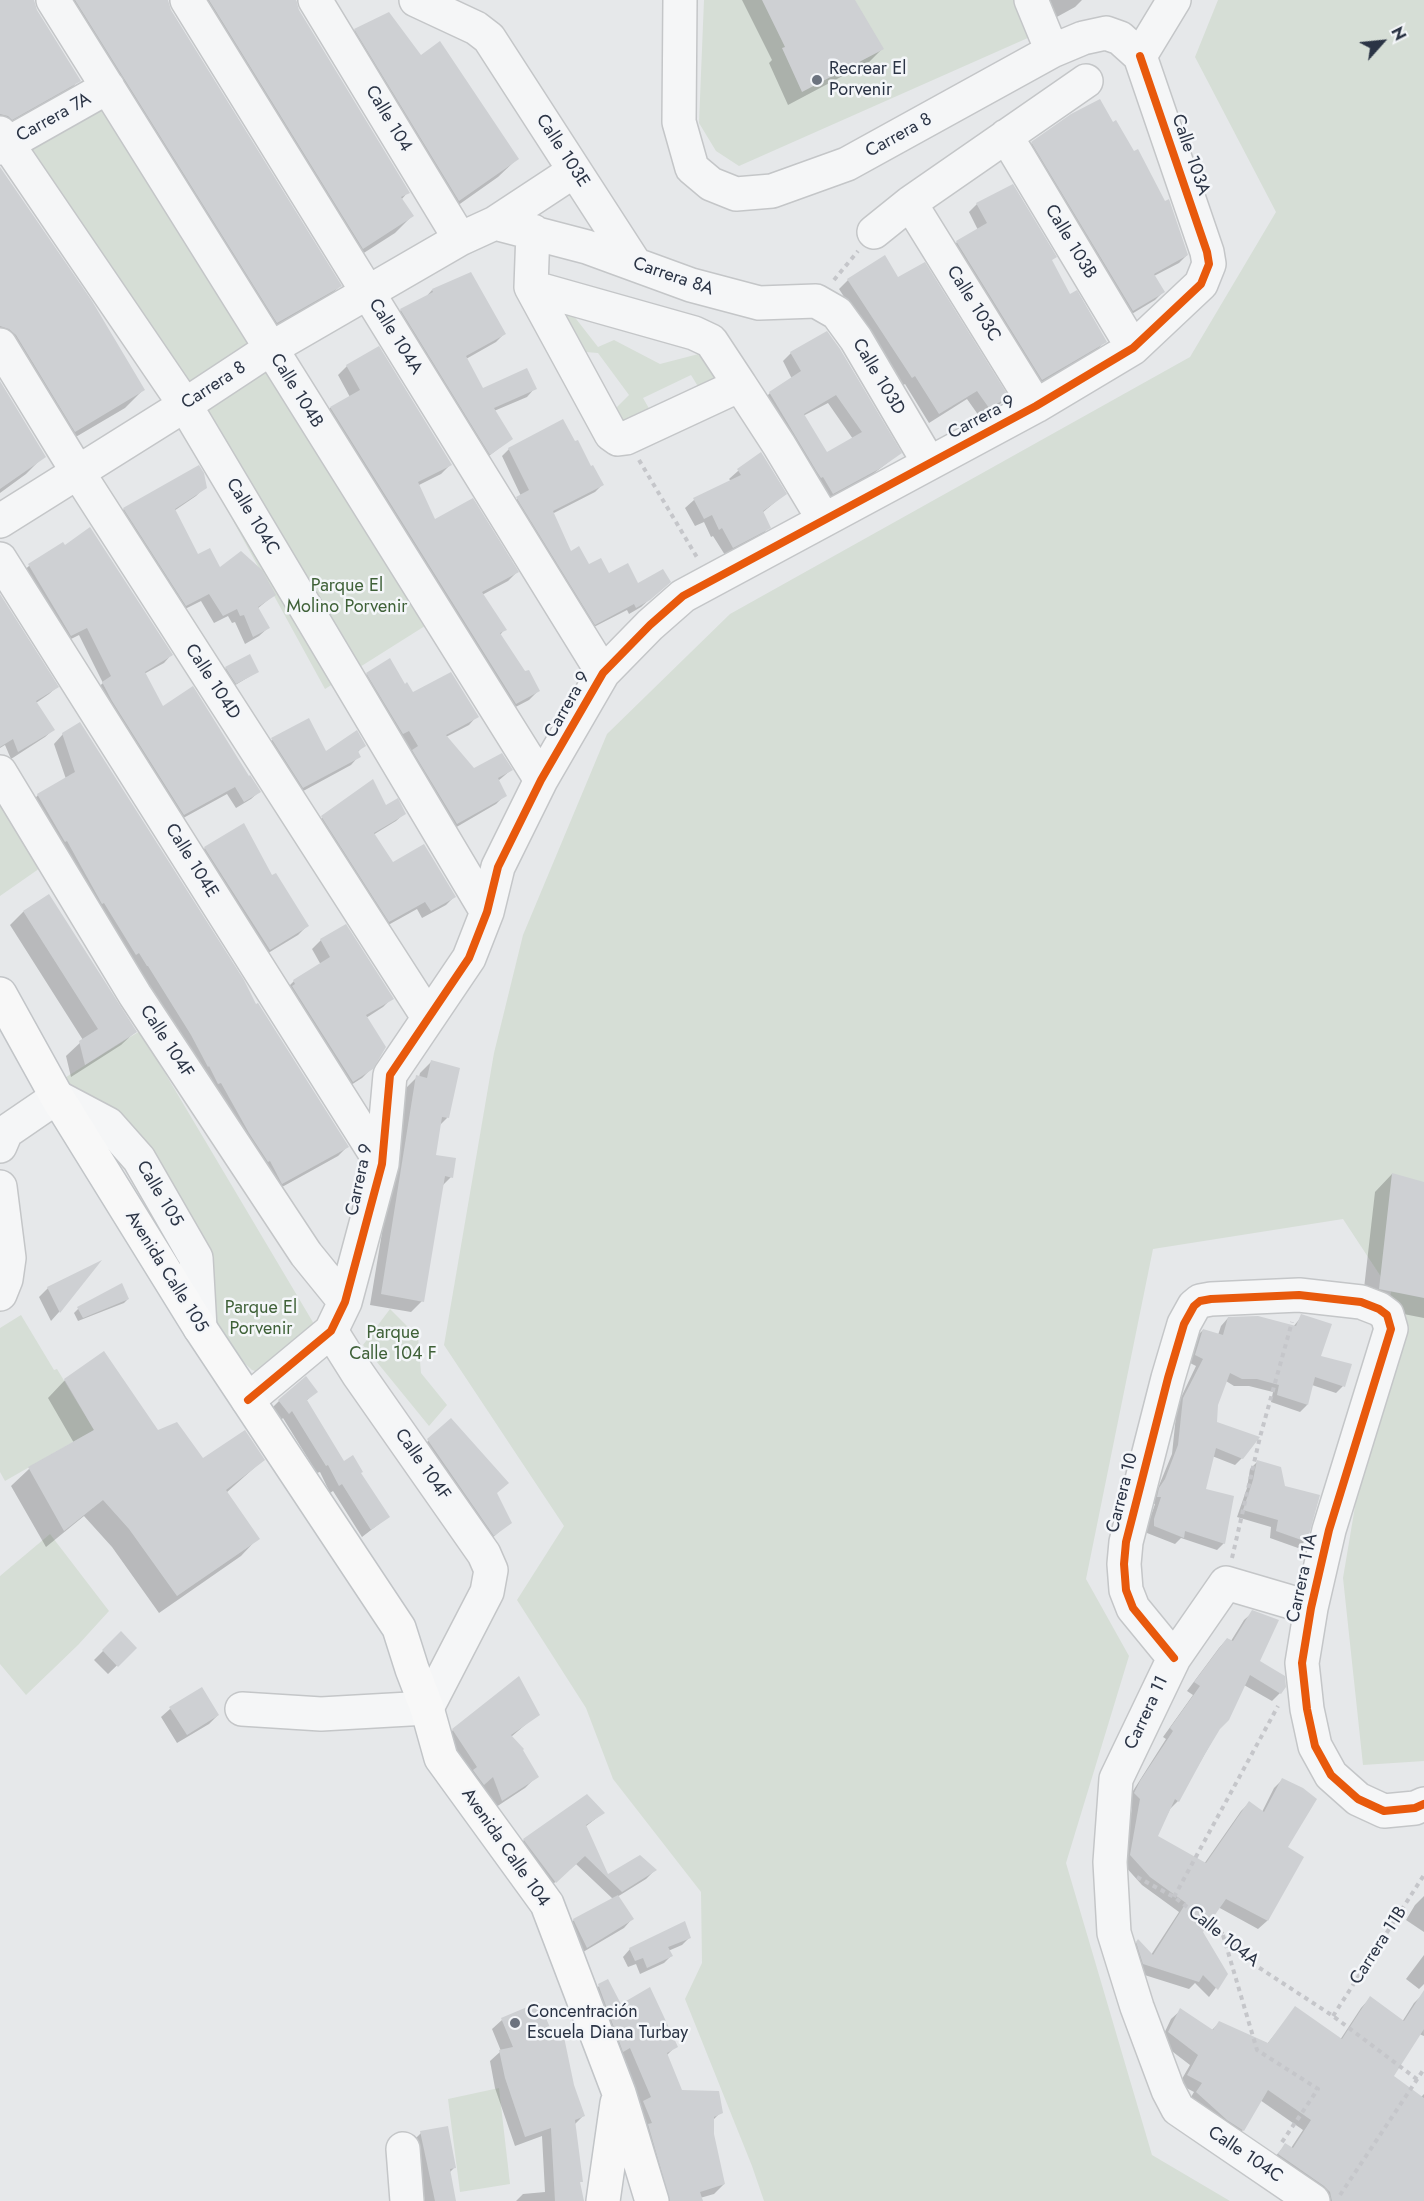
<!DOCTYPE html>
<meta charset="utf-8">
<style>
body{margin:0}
#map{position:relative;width:1424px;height:2201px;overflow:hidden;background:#e6e8ea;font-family:Jost,sans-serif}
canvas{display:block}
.north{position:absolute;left:1352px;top:12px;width:60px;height:60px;-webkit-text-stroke:4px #f4f6f9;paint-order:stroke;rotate:63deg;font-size:16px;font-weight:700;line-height:24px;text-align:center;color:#2b3445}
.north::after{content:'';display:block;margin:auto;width:21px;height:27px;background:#2b3445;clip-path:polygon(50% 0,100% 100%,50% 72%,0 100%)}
</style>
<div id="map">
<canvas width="1424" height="2201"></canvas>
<div class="north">N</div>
</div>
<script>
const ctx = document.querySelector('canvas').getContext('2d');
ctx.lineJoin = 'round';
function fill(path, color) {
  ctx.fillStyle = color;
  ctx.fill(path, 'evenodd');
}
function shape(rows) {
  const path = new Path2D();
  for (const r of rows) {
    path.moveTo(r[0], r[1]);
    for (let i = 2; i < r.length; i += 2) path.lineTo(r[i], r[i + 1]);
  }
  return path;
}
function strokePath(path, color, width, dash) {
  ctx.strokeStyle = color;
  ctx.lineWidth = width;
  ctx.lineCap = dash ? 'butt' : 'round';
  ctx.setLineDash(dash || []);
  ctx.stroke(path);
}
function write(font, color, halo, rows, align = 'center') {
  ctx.font = font + ' Jost,sans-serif';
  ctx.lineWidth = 5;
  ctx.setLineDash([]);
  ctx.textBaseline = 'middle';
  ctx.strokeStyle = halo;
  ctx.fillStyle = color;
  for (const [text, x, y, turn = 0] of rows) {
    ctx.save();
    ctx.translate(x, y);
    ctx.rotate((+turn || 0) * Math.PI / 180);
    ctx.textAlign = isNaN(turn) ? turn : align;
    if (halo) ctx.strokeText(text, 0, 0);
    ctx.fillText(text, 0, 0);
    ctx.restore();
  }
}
const green = shape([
 [704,0,1017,0,1030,37,739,166,716,151,699,123],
 [1218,0,1424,0,1424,1761,1363,1765,1343,1578,1391,1292,1343,1219,1153,1249,1086,1579,1129,1656,1066,1863,1152,2155,1230,2201,764,2201,752,2166,685,1999,702,1963,701,1892,613,1779,586,1708,517,1600,564,1526,444,1345,494,1053,523,935,607,734,730,614,1190,357,1276,212,1195,57],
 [108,90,436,619,325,689,202,464,7,145],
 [566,306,598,347,614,340,660,364,714,350,729,372,702,393,691,375,643,398,655,419,632,432,617,413,617,407,629,395,598,353,573,351,550,307],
 [0,791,43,866,0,896],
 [140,1031,314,1324,264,1374,252,1370,239,1358,219,1329,209,1304,202,1240,189,1211,176,1193,55,1084],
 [390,1309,418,1337,421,1373,447,1405,429,1426,363,1345],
 [21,1315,54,1370,57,1369,94,1430,5,1481,0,1472,0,1328],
 [50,1534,109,1611,78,1645,26,1695,0,1664,0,1576],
 [499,2088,510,2184,460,2192,448,2099]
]);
const shadow = shape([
 [0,0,33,0,35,10,79,80,62,98,0,133],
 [40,0,167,0,170,10,340,286,322,303,259,340],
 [191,0,296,0,298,10,408,192,401,200,412,216,395,233,345,265],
 [742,0,853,0,882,49,869,62,788,105,769,63,772,60],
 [1045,0,1082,0,1075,7,1055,18],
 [355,30,420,57,517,159,498,177,440,218,337,48],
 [1032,143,1187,255,1179,263,1154,276,1163,292,1155,300,1125,318,1025,150],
 [0,169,143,390,125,408,57,448,0,356],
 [977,204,1050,261,1070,296,1105,341,1097,350,1034,388,949,251,957,242,978,230,969,212],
 [898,279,1007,397,997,407,979,416,967,399,929,423,905,384,902,386,839,289,848,280],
 [432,290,504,334,496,342,466,359,482,390,535,388,527,397,494,411,511,439,481,462,393,318,401,310,425,298],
 [791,353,900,453,869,477,824,501,762,401,770,393,792,379,783,361],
 [828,403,853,439,827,454,803,416],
 [347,366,450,465,441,474,417,486,434,521,517,572,508,581,482,595,505,629,500,635,538,691,529,700,506,712,321,417,330,408,350,397,338,375],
 [0,384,44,456,26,474,0,493],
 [509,449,602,485,595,492,552,514,570,553,588,566,609,575,638,585,662,588,641,607,629,614,627,610,588,630,510,505,521,496,502,456],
 [761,455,785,494,762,513,769,527,761,536,725,555,713,536,711,537,704,522,695,526,685,508,694,500,731,481,729,479,738,471],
 [205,487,196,496,174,511,197,556,274,595,257,609,268,628,259,636,245,644,235,622,232,623,228,616,214,623,201,601,177,613,116,517,124,509],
 [62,544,171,655,164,663,144,674,162,708,259,792,251,799,236,808,227,794,176,822,95,690,103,683,79,635,63,643,21,573,29,566],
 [0,597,57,687,49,694,36,703,53,730,45,737,11,759,5,745,0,748],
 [226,668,257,672,232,687,222,672],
 [367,674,405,686,412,694,477,716,469,725,446,737,474,770,511,770,498,781,505,795,496,804,448,832,358,682],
 [63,734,255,1006,347,1147,338,1156,273,1192,29,805,38,795,66,779,54,744],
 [272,740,325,753,364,745,357,753,359,756,351,765,294,796,263,748],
 [385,807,405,813,396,821,373,835,393,864,454,897,446,905,422,918,417,909,381,929,314,826,322,818],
 [205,848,272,878,307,926,298,935,260,958,196,857],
 [49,896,135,1032,121,1045,71,1077,66,1056,83,1040,10,925,23,912],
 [321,940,392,998,383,1007,366,1018,372,1068,362,1078,343,1090,285,990,294,981,321,965,312,949],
 [431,1062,447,1118,439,1126,434,1156,451,1177,442,1186,422,1301,411,1312,370,1305,406,1088,417,1077,419,1077,420,1073],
 [1392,1174,1424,1183,1424,1318,1362,1306,1375,1192],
 [97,1264,59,1312,51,1321,39,1297,48,1288],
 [128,1299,124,1303,78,1321,74,1313,78,1309],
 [1302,1316,1319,1357,1343,1386,1336,1393,1312,1385,1307,1405,1300,1412,1271,1402,1273,1392,1249,1386,1234,1386,1226,1381,1217,1405,1215,1423,1242,1458,1235,1465,1212,1456,1205,1490,1224,1543,1217,1550,1181,1538,1175,1544,1147,1533,1147,1527,1155,1504,1151,1503,1153,1496,1158,1488,1172,1454,1177,1406,1196,1366,1188,1362,1196,1337,1203,1330,1218,1335,1221,1326,1228,1318,1293,1327],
 [65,1380,203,1461,263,1460,226,1493,258,1538,241,1556,159,1613,112,1547,84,1516,46,1547,11,1486,29,1469,74,1443,48,1398],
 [316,1392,306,1401,344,1463,359,1473,388,1517,362,1537,333,1491,330,1493,320,1472,317,1473,283,1418,280,1421,271,1409,279,1401],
 [451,1420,496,1494,510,1522,480,1549,414,1454],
 [1257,1462,1283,1487,1305,1541,1298,1548,1270,1538,1271,1527,1237,1517,1247,1488,1250,1469],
 [1253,1612,1258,1661,1280,1693,1272,1701,1244,1685,1178,1801,1170,1809,1156,1837,1204,1864,1241,1811,1249,1803,1262,1812,1274,1788,1283,1779,1286,1847,1302,1858,1267,1921,1258,1929,1218,1907,1201,1932,1226,1974,1209,1997,1195,1983,1189,1989,1135,1972,1131,1949,1138,1941,1151,1955,1179,1912,1142,1885,1123,1864,1132,1807,1126,1802,1166,1739,1163,1737,1193,1695,1187,1691,1219,1648,1227,1639,1231,1641,1244,1620],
 [121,1633,135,1648,108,1674,94,1660],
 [170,1709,218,1715,209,1724,177,1743,161,1717],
 [538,1714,511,1737,537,1776,525,1788,490,1811,441,1742,453,1730],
 [603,1813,585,1827,607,1876,655,1870,646,1879,617,1897,632,1919,624,1928,578,1955,565,1929,574,1920,613,1899,576,1864,546,1890,515,1849,524,1840],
 [1424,1896,1424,1932,1406,1920,1415,1905],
 [689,1938,682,1945,668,1951,671,1956,664,1963,640,1974,636,1964,628,1967,623,1957,630,1949],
 [1424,1955,1424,1984,1419,1989,1406,1979],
 [599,1986,620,2006,676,2046,666,2056,681,2092,721,2112,712,2121,712,2135,724,2184,714,2194,700,2198,701,2201,659,2201,634,2112,641,2105,620,2056,589,1996],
 [1423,1994,1424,2036,1419,2034,1392,2077,1421,2097,1424,2094,1424,2201,1320,2201,1269,2164,1285,2145,1291,2148,1303,2130,1260,2100,1243,2130,1233,2139,1188,2102,1194,2092,1179,2084,1190,2065,1160,2042,1171,2019,1181,2010,1211,2031,1219,2023,1267,2044,1296,2008,1340,2040,1361,2008,1370,1998,1402,2022,1414,2003],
 [539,2004,573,2085,583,2116,574,2125,581,2181,579,2184,583,2201,516,2201,523,2194,545,2192,542,2136,515,2146,495,2088,490,2061,501,2051,492,2029,502,2020],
 [421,2133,454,2168,449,2173,455,2201,425,2201,413,2141]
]);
const building = shape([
 [0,0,34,0,37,10,81,81,12,120,8,116,0,114],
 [75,0,168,0,171,10,342,286,277,323],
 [209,0,296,0,299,10,410,193,401,197,414,216,363,249],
 [762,0,855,0,884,49,802,92,782,48,785,47],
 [389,12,421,55,440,41,519,159,459,201,354,29],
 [1100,99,1113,122,1116,120,1134,151,1138,149,1165,201,1169,199,1188,255,1154,274,1165,292,1133,311,1031,142,1071,114],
 [0,167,92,301,145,390,75,432,16,335,9,329,0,326],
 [1013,184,1057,257,1052,260,1070,294,1077,290,1107,342,1042,380,956,241,987,223,976,203],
 [885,255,898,277,925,262,1009,397,989,408,977,391,939,414,915,376,912,378,847,279],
 [471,272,506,334,466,356,483,388,527,368,537,389,494,408,513,439,490,455,400,309,433,292,432,289],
 [827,331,840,349,902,453,879,469,833,494,823,477,821,478,817,472,769,392,801,371,790,352],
 [836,395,862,432,827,452,804,414],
 [379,346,452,465,418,482,435,519,473,498,519,572,482,592,507,630,500,633,525,671,529,670,540,691,516,704,330,407,360,390,346,365],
 [0,381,46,457,0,489],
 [563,419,575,441,578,440,591,466,593,465,604,485,553,511,571,551,579,546,589,564,601,558,609,573,628,563,638,583,663,569,671,582,650,600,636,608,634,604,595,625,516,497,529,490,508,448],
 [761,452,787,494,763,511,771,528,733,548,722,528,719,530,712,515,704,519,693,498,741,475,737,469],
 [199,465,204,473,207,488,175,509,198,554,210,548,220,567,241,551,262,570,276,595,258,607,270,628,253,637,244,615,240,616,237,609,223,616,209,594,186,606,123,508],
 [90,527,173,655,145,672,163,706,193,686,249,776,250,775,261,792,244,802,235,787,184,815,112,701,102,682,111,676,87,628,71,636,28,564,63,542,65,545],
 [0,594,59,687,36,701,55,730,18,752,13,739,0,747],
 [250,654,259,672,236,684,225,667],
 [390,658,405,684,407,682,413,692,451,672,479,717,446,735,474,768,502,753,513,770,498,778,507,796,457,824,412,750,418,746,409,731,403,734,366,673],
 [309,718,326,751,357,730,366,746,358,751,361,757,303,788,271,738],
 [80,722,244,980,256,1004,258,1003,349,1147,282,1184,270,1161,268,1162,249,1133,221,1083,218,1084,209,1066,208,1067,191,1035,148,966,147,966,139,953,136,955,104,903,102,904,67,841,65,842,37,794,75,772,62,733],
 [373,779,386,805,398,798,406,814,374,833,393,862,424,844,456,897,431,911,425,902,389,922,321,816],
 [244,823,272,875,276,873,309,926,270,950,204,847],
 [49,894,137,1032,85,1065,79,1041,98,1029,23,911],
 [346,924,394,999,366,1015,386,1047,373,1069,353,1082,292,986,295,984,293,980,330,957,320,939],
 [431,1060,460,1068,449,1118,442,1117,436,1155,456,1158,453,1178,445,1176,424,1302,381,1294,416,1075,427,1078],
 [1392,1173,1424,1182,1424,1298,1379,1289],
 [102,1260,60,1313,47,1287],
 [122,1283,129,1299,83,1318,77,1307],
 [1301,1314,1332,1324,1321,1356,1352,1364,1345,1387,1315,1377,1308,1405,1277,1395,1279,1385,1257,1379,1242,1379,1230,1373,1218,1405,1217,1422,1260,1437,1243,1459,1216,1448,1206,1489,1234,1496,1225,1544,1185,1531,1184,1538,1154,1526,1154,1519,1161,1497,1157,1497,1159,1488,1165,1479,1178,1445,1183,1398,1203,1359,1195,1355,1203,1329,1223,1335,1228,1317,1258,1316,1296,1326],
 [104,1351,158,1430,177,1422,203,1458,245,1430,265,1460,226,1490,260,1539,177,1596,129,1529,103,1500,64,1531,28,1467,94,1430,64,1379],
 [306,1376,318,1392,307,1400,344,1461,353,1455,363,1472,361,1473,390,1517,371,1530,342,1484,339,1486,328,1465,326,1466,292,1411,289,1414,278,1400],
 [451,1418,509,1483,497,1493,512,1523,494,1536,427,1439],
 [1257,1460,1281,1467,1285,1486,1320,1495,1307,1542,1276,1531,1278,1520,1243,1510,1253,1480],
 [1252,1610,1279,1620,1260,1661,1285,1676,1286,1687,1281,1694,1250,1675,1229,1720,1220,1729,1205,1754,1179,1802,1175,1799,1158,1836,1206,1863,1249,1801,1264,1812,1282,1778,1303,1788,1317,1799,1288,1847,1304,1857,1268,1921,1226,1899,1203,1932,1228,1974,1218,1990,1203,1975,1199,1982,1143,1964,1136,1942,1138,1939,1153,1955,1186,1903,1150,1877,1130,1855,1140,1799,1134,1793,1140,1781,1173,1731,1170,1728,1200,1686,1194,1682,1227,1638,1233,1641],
 [121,1631,137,1648,118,1667,102,1650],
 [519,1676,540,1715,511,1735,524,1749,523,1750,539,1777,502,1801,493,1777,484,1785,473,1770,477,1767,452,1729],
 [202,1687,219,1715,187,1735,169,1707],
 [587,1794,605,1813,586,1825,608,1874,640,1855,657,1870,622,1892,585,1856,556,1883,523,1839],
 [618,1895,634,1919,587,1948,573,1919],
 [685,1921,691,1938,668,1947,673,1956,647,1968,643,1958,635,1961,629,1948],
 [608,1979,621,2004,650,1987,678,2047,667,2053,682,2090,719,2091,723,2113,714,2117,714,2134,725,2184,700,2192,703,2201,670,2201,648,2124,652,2123,643,2101,651,2097,630,2048,623,2052,598,1984],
 [1424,1990,1424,2029,1394,2076,1424,2098,1424,2201,1332,2201,1330,2192,1324,2186,1278,2154,1285,2143,1293,2148,1311,2120,1268,2090,1244,2131,1227,2120,1196,2092,1202,2083,1187,2075,1198,2055,1168,2032,1180,2008,1213,2030,1219,2021,1268,2043,1295,2006,1342,2039,1370,1996,1404,2021],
 [539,2002,555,2039,564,2037,574,2085,585,2116,575,2120,583,2182,580,2182,584,2201,555,2201,551,2128,525,2137,505,2078,499,2050,513,2047,501,2018],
 [448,2126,456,2168,450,2169,456,2201,435,2201,420,2131]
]);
const path = shape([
 [834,280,858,251],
 [639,460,698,559],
 [1232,1558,1260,1437,1292,1322],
 [1137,1877,1174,1897,1223,1934,1255,1965,1333,2016,1418,2080],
 [1174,1897,1278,1706],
 [1223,1935,1257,2050,1318,2089,1280,2145],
 [1333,2016,1424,1875],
 [1340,2195,1424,2069]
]);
const minor = shape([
 [53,0,541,780],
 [187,0,603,673],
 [315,0,460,239],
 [416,0,476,28,489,38,635,264],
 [680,0,679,122,692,168,711,184,736,194,772,191,847,164,1052,51,1083,38,1106,33,1120,38,1140,56],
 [1031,0,1052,51],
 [1140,56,1174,0],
 [0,133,185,405,487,912],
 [1006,136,1133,348],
 [0,148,108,87],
 [910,203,1036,406],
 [495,223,574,171],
 [874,232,910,203,1086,81],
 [531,287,694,333,711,341,740,385,626,438,618,439,611,434,531,287,533,231],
 [0,345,77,471,428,1017],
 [740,385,779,445,824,520],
 [0,521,185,405,270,349,460,239,495,223,587,247,691,285,759,303,816,301,837,313,856,339,929,463],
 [0,559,382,1164],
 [0,772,135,995,306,1254,345,1302],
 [0,1146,6,1132,57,1097,108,1124,139,1159,196,1258,200,1328],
 [0,1187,9,1258,6,1279,0,1294],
 [248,1400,331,1331,345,1302,382,1164,390,1075,469,958,487,912,498,867,541,780,603,673,650,625,683,596,1036,406,1133,348,1201,284,1209,264,1207,252,1140,56],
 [1311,1608,1226,1583,1174,1658,1116,1779,1110,1862,1114,1933,1137,2007,1168,2090,1178,2109,1313,2201],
 [1174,1658,1133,1608,1126,1590,1124,1564,1126,1542,1168,1378,1184,1324,1194,1306,1200,1301,1211,1299,1299,1295,1361,1302,1379,1309,1387,1315,1391,1329,1329,1530,1311,1608,1302,1663,1307,1709,1315,1746,1331,1775,1358,1799,1384,1811,1415,1808,1424,1804],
 [242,1709,321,1714,427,1708,487,1592,491,1570,484,1554,358,1374,331,1331],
 [403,2149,407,2201]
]);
const major = shape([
 [0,994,57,1097,200,1328,399,1628,412,1669,427,1708,441,1758,547,1904,619,2093,652,2201],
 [603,2201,617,2103]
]);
const cycleway = shape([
 [248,1400,331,1331,345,1302,382,1164,390,1075,469,958,487,912,498,867,541,780,603,673,650,625,683,596,1036,406,1133,348,1201,284,1209,264,1207,252,1140,56],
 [1174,1658,1133,1608,1126,1590,1124,1564,1126,1542,1168,1378,1184,1324,1194,1306,1200,1301,1211,1299,1299,1295,1361,1302,1379,1309,1387,1315,1391,1329,1329,1530,1311,1608,1302,1663,1307,1709,1315,1746,1331,1775,1358,1799,1384,1811,1415,1808,1424,1804]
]);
const markers = [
 [817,80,6,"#6c737f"],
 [515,2023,6,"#6c737f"]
];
const poiNames = [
 ["Recrear El",829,70],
 ["Porvenir",829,91],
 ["Concentración",527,2013],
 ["Escuela Diana Turbay",527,2034]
];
const streetNames = [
 ["Carrera 7A",54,118,-29],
 ["Calle 104",388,119,59],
 ["Carrera 8",899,136,-29],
 ["Calle 103E",562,151,57],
 ["Calle 103A",1190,155,71],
 ["Calle 103B",1070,242,59],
 ["Carrera 8A",673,277,19],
 ["Calle 103C",973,304,58],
 ["Calle 104A",395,337,58],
 ["Calle 103D",878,377,59],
 ["Carrera 8",214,386,-33],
 ["Calle 104B",296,391,58],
 ["Carrera 9",982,418,-28],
 ["Calle 104C",252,517,59],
 ["Calle 104D",212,682,57],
 ["Carrera 9",568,705,-60],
 ["Calle 104E",191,861,58],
 ["Calle 104F",166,1042,57],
 ["Carrera 9",360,1180,-78],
 ["Calle 105",159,1194,59],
 ["Avenida Calle 105",166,1272,58],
 ["Calle 104F",422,1465,55],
 ["Carrera 10",1123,1493,-76],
 ["Carrera 11A",1303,1578,-78],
 ["Carrera 11",1147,1713,-65],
 ["Avenida Calle 104",505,1848,55],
 ["Calle 104A",1223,1937,39],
 ["Carrera 11B",1379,1946,-57],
 ["Calle 104C",1245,2155,34]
];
const parkNames = [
 ["Parque El",347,587],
 ["Molino Porvenir",347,608],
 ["Parque El",261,1309],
 ["Porvenir",261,1330],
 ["Parque",393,1334],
 ["Calle 104 F",393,1355]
];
fill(green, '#d6ded6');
fill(shadow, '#0003');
fill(building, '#ced0d3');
strokePath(minor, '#c4c6c8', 36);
strokePath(major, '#c2c5c8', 36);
strokePath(path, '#c5c6ca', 4, [4.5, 4.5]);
strokePath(minor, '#f5f6f7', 33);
strokePath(major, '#f8f8f8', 33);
strokePath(cycleway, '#e8590c', 8);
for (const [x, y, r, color] of markers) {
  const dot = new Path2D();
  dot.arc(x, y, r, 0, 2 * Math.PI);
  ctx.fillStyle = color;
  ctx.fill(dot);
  strokePath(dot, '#f4f6f9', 2);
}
write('18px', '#2b3445', '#f4f6f9', poiNames, 'left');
write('18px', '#2b3445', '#f4f6f9', streetNames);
write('18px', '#3f6138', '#f4f6f9', parkNames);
</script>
